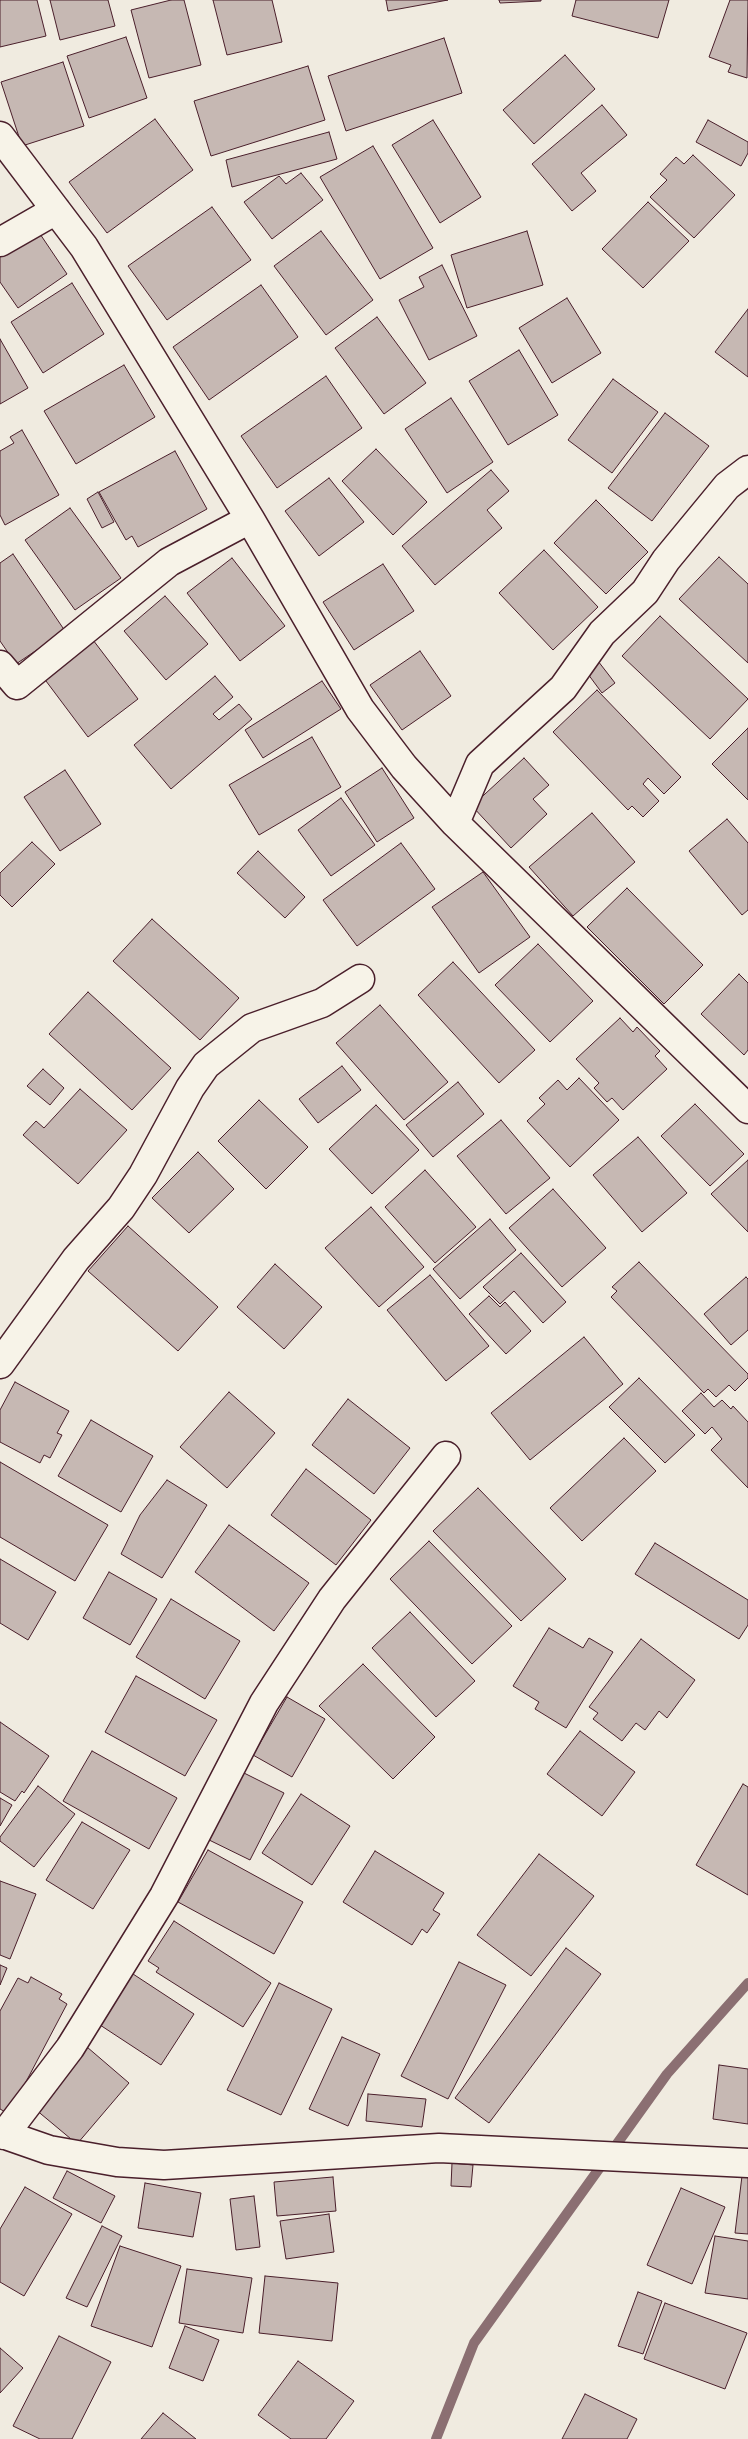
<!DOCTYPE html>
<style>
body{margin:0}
canvas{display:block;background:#f0ebe0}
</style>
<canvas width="748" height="2439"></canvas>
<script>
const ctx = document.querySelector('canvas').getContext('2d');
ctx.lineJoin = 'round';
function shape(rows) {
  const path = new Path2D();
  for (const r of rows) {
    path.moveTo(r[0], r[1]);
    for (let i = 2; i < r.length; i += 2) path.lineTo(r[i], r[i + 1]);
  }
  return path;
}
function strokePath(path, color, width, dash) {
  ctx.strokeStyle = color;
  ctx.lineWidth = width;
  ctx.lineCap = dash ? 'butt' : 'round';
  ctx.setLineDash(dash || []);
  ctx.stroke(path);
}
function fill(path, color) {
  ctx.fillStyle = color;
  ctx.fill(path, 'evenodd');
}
const stream = shape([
 [436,2439,474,2343,667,2074,748,1983]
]);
const building = shape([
 [0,0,37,0,46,36,0,47,0,0],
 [50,0,108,0,115,26,60,40,50,0],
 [171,0,184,0,201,65,149,78,131,10,171,0],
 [213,0,272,0,282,42,227,55,213,0],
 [386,0,448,0,388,11,386,0],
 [499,0,541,0,541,1,500,3,499,0],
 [576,0,669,0,658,38,572,16,576,0],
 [730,0,748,0,747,78,728,72,731,65,709,57,730,0],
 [126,37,147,98,89,118,67,56,126,37],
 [444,38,462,93,346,131,328,76,444,38],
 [565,55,595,89,534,144,503,110,565,55],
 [63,62,84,126,22,146,1,82,63,62],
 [308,66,325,120,211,156,194,101,308,66],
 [602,105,627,135,581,173,596,191,572,211,532,164,602,105],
 [155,119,193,170,107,233,69,182,155,119],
 [433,120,481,197,440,223,392,145,433,120],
 [708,120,748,142,748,153,741,166,696,142,708,120],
 [329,132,337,159,232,187,226,160,329,132],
 [373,146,433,248,380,279,320,177,373,146],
 [693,155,735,195,694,238,650,197,667,180,660,174,676,157,684,164,693,155],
 [301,173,323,200,272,239,244,202,279,176,286,184,301,173],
 [648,202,689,241,643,288,602,249,648,202],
 [212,207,251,260,167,320,128,266,212,207],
 [34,225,67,274,18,308,0,282,0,248,34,225],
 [321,231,373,300,326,335,274,266,321,231],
 [527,231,543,285,467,308,451,255,527,231],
 [442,265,477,336,429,360,399,300,424,287,419,277,442,265],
 [72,283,104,334,43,373,11,322,72,283],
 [261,285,298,337,209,400,173,347,261,285],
 [567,298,601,353,552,383,519,328,567,298],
 [748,309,748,377,715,352,748,309],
 [377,317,426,383,384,414,335,348,377,317],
 [0,339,28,388,0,404,0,339],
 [519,350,558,415,508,445,469,381,519,350],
 [124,365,155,417,76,464,44,411,124,365],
 [326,376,362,428,277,488,241,436,326,376],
 [613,379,658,412,612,473,568,440,613,379],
 [451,398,493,462,447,493,405,429,451,398],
 [665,413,709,446,652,521,608,488,665,413],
 [22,430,59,495,5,525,0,515,0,451,14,443,10,437,22,430],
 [376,449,427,502,393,535,342,481,376,449],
 [175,451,207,509,138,547,132,536,126,540,99,492,175,451],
 [491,470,509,491,487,510,502,528,435,585,402,546,491,470],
 [329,478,364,522,319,556,285,511,329,478],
 [98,492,114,522,102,528,87,499,98,492],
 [596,500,648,552,606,594,554,543,596,500],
 [70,508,121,578,75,610,25,540,70,508],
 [544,550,598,607,553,650,499,593,544,550],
 [13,554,65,631,16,664,0,641,0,563,13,554],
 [719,557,748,584,748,663,679,599,719,557],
 [232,558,285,626,240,661,187,593,232,558],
 [383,564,414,611,354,650,323,602,383,564],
 [165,596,208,644,166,680,124,631,165,596],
 [660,616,748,699,710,739,622,656,660,616],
 [90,636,138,699,88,737,40,673,90,636],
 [420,651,451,696,402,730,370,685,420,651],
 [598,661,615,683,602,693,585,670,598,661],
 [215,676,233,697,213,714,219,720,239,704,252,719,171,789,134,745,215,676],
 [322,681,341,709,263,758,245,730,322,681],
 [597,690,681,777,664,794,648,778,643,784,659,801,643,817,632,806,628,810,553,732,597,690],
 [748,728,748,800,712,764,748,728],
 [312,737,341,787,259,835,229,785,312,737],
 [524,758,549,785,533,799,547,814,511,848,472,806,524,758],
 [382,768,414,818,377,842,345,792,382,768],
 [65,770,101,824,60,851,24,797,65,770],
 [341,798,375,845,331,876,298,830,341,798],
 [592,813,635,862,573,916,529,867,592,813],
 [727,819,748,843,748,910,742,915,689,851,727,819],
 [32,842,55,864,12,907,0,895,0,873,32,842],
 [401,843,435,889,357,946,323,900,401,843],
 [258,851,305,897,285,918,237,873,258,851],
 [483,872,530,937,479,973,432,907,483,872],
 [627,888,703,965,664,1004,587,927,627,888],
 [152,919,239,998,200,1040,113,961,152,919],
 [538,944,593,1001,550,1042,495,985,538,944],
 [453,962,535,1050,499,1083,418,995,453,962],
 [739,974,748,983,748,1050,744,1055,701,1014,739,974],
 [88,992,171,1068,132,1110,49,1034,88,992],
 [380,1005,448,1082,404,1120,336,1043,380,1005],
 [620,1018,633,1032,637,1027,660,1051,655,1056,667,1069,623,1110,612,1098,607,1102,594,1088,599,1083,576,1059,620,1018],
 [342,1066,361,1090,318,1123,299,1099,342,1066],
 [43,1069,64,1088,50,1105,27,1086,43,1069],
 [579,1078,619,1120,570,1167,527,1121,545,1104,539,1098,558,1080,567,1090,579,1078],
 [458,1082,484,1114,433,1157,406,1125,458,1082],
 [80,1089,127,1130,78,1184,23,1135,36,1121,44,1128,80,1089],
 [259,1100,308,1147,266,1189,218,1141,259,1100],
 [695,1104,744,1154,710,1186,661,1136,695,1104],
 [376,1105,419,1150,372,1194,329,1149,376,1105],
 [501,1120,550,1178,506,1214,457,1156,501,1120],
 [638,1137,687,1193,642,1232,593,1175,638,1137],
 [198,1152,234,1189,189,1233,152,1198,198,1152],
 [748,1160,748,1232,711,1194,748,1160],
 [425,1170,476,1227,435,1263,385,1207,425,1170],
 [553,1189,606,1248,562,1287,509,1228,553,1189],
 [371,1207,424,1267,379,1307,325,1248,371,1207],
 [490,1219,516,1250,460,1299,433,1269,490,1219],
 [128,1226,218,1307,178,1351,88,1271,128,1226],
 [521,1253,566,1302,543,1323,514,1291,500,1304,483,1287,521,1253],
 [639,1262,748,1374,748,1378,735,1391,729,1385,716,1397,708,1389,704,1393,611,1297,617,1291,612,1287,639,1262],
 [275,1264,322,1307,284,1349,237,1307,275,1264],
 [430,1275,489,1346,446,1381,387,1310,430,1275],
 [746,1277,748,1279,748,1330,731,1345,704,1314,746,1277],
 [489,1296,500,1307,505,1302,531,1331,506,1354,469,1314,489,1296],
 [584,1337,623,1384,530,1460,491,1413,584,1337],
 [639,1378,695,1435,665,1463,609,1407,639,1378],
 [15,1382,69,1411,57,1433,62,1435,50,1458,44,1455,40,1463,0,1442,0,1410,15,1382],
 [229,1392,275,1433,227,1488,180,1447,229,1392],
 [701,1393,714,1407,722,1400,731,1409,733,1406,748,1422,748,1488,711,1450,722,1439,712,1427,705,1434,682,1411,701,1393],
 [348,1399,410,1448,374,1494,312,1445,348,1399],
 [91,1420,153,1456,121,1512,58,1476,91,1420],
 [624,1438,656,1471,582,1541,550,1508,624,1438],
 [0,1462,108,1525,75,1581,0,1537,0,1462],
 [306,1469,371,1520,336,1565,271,1515,306,1469],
 [167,1480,207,1505,162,1578,121,1554,140,1515,167,1480],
 [478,1488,566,1579,521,1621,433,1531,478,1488],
 [229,1525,309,1583,274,1631,195,1572,229,1525],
 [429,1541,512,1626,472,1664,390,1579,429,1541],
 [655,1543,748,1600,748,1625,739,1639,635,1574,655,1543],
 [0,1559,56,1592,28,1640,0,1623,0,1559],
 [109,1572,157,1599,130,1645,83,1618,109,1572],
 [171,1599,240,1641,205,1699,136,1657,171,1599],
 [410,1612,475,1681,436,1717,372,1648,410,1612],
 [549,1628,583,1648,589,1638,613,1652,566,1728,535,1709,539,1702,513,1686,549,1628],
 [641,1639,695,1680,667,1718,659,1711,645,1730,636,1723,622,1741,593,1719,598,1713,589,1707,641,1639],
 [363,1664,435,1737,393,1779,319,1706,363,1664],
 [136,1676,217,1720,185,1776,105,1732,136,1676],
 [287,1697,325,1719,292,1777,253,1755,287,1697],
 [0,1722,49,1756,24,1793,22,1791,15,1801,0,1792,0,1722],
 [580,1731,635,1772,602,1816,547,1774,580,1731],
 [92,1751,177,1798,149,1849,63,1801,92,1751],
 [238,1770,284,1793,250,1860,203,1837,238,1770],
 [743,1784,748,1787,748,1895,696,1865,743,1784],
 [38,1786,75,1814,34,1867,0,1841,0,1837,38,1786],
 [301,1794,350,1826,312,1885,262,1853,301,1794],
 [0,1798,12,1805,0,1826,0,1798],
 [82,1822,130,1850,93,1909,46,1880,82,1822],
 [208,1850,303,1902,274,1954,178,1902,208,1850],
 [375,1851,444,1893,433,1910,440,1914,427,1933,422,1929,412,1945,343,1902,375,1851],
 [539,1854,594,1896,531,1976,477,1935,539,1854],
 [0,1881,36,1894,10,1959,0,1955,0,1881],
 [174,1921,271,1983,243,2027,156,1972,159,1968,148,1961,174,1921],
 [566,1948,601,1974,489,2123,455,2098,566,1948],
 [459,1962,506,1985,448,2099,401,2076,459,1962],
 [0,1965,7,1968,0,1985,0,1965],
 [130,1972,194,2014,161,2065,97,2023,130,1972],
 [31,1977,62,1994,59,1999,67,2004,9,2114,0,2109,0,2011,18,1978,28,1983,31,1977],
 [279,1983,332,2009,281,2115,227,2090,279,1983],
 [342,2037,380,2054,348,2126,309,2109,342,2037],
 [87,2047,129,2083,77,2144,35,2109,87,2047],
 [719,2065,748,2069,748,2124,713,2119,719,2065],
 [368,2094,426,2099,422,2127,366,2121,368,2094],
 [452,2163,473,2165,471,2187,451,2186,452,2163],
 [67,2171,115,2196,101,2223,53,2198,67,2171],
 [742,2176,748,2176,748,2234,735,2233,742,2176],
 [333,2177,336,2211,277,2216,274,2182,333,2177],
 [145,2183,201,2193,193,2237,138,2228,145,2183],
 [25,2187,72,2214,24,2296,0,2282,0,2229,25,2187],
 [681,2188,725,2207,692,2284,647,2265,681,2188],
 [254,2196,260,2247,236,2250,230,2199,254,2196],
 [329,2214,334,2252,286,2259,280,2221,329,2214],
 [102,2226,122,2236,87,2307,66,2298,102,2226],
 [715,2236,748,2241,748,2299,705,2293,715,2236],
 [120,2246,181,2266,152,2347,91,2326,120,2246],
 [187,2269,252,2278,243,2333,179,2323,187,2269],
 [265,2276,338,2283,332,2341,259,2333,265,2276],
 [638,2292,662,2301,643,2354,618,2346,638,2292],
 [665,2303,747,2333,725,2389,644,2359,665,2303],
 [185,2326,219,2340,203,2381,169,2368,185,2326],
 [59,2336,111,2362,72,2439,40,2439,13,2426,59,2336],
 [0,2348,23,2368,0,2393,0,2348],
 [298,2361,354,2401,326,2439,291,2439,258,2415,298,2361],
 [585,2394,637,2419,627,2439,562,2439,585,2394],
 [163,2413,196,2439,141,2439,163,2413]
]);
const minor = shape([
 [0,136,84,247,250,519,360,709,404,767,455,823,748,1109],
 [0,242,56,210],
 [0,665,17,685,169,562,250,519],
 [455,823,480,764,563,688,602,633,645,592,666,560,727,486,748,470],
 [0,1364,76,1259,121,1208,143,1175,190,1088,206,1065,252,1028,322,1003,360,979],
 [0,2133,49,2150,117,2162,164,2165,439,2148,748,2163],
 [4,2135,70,2048,164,1896,264,1703,332,1599,446,1456]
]);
strokePath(stream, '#8b6f72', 10);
fill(building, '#c6b8b3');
strokePath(building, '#4a1f2b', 1);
strokePath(minor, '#4a1f2b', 31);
strokePath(minor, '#f7f3e8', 28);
</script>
